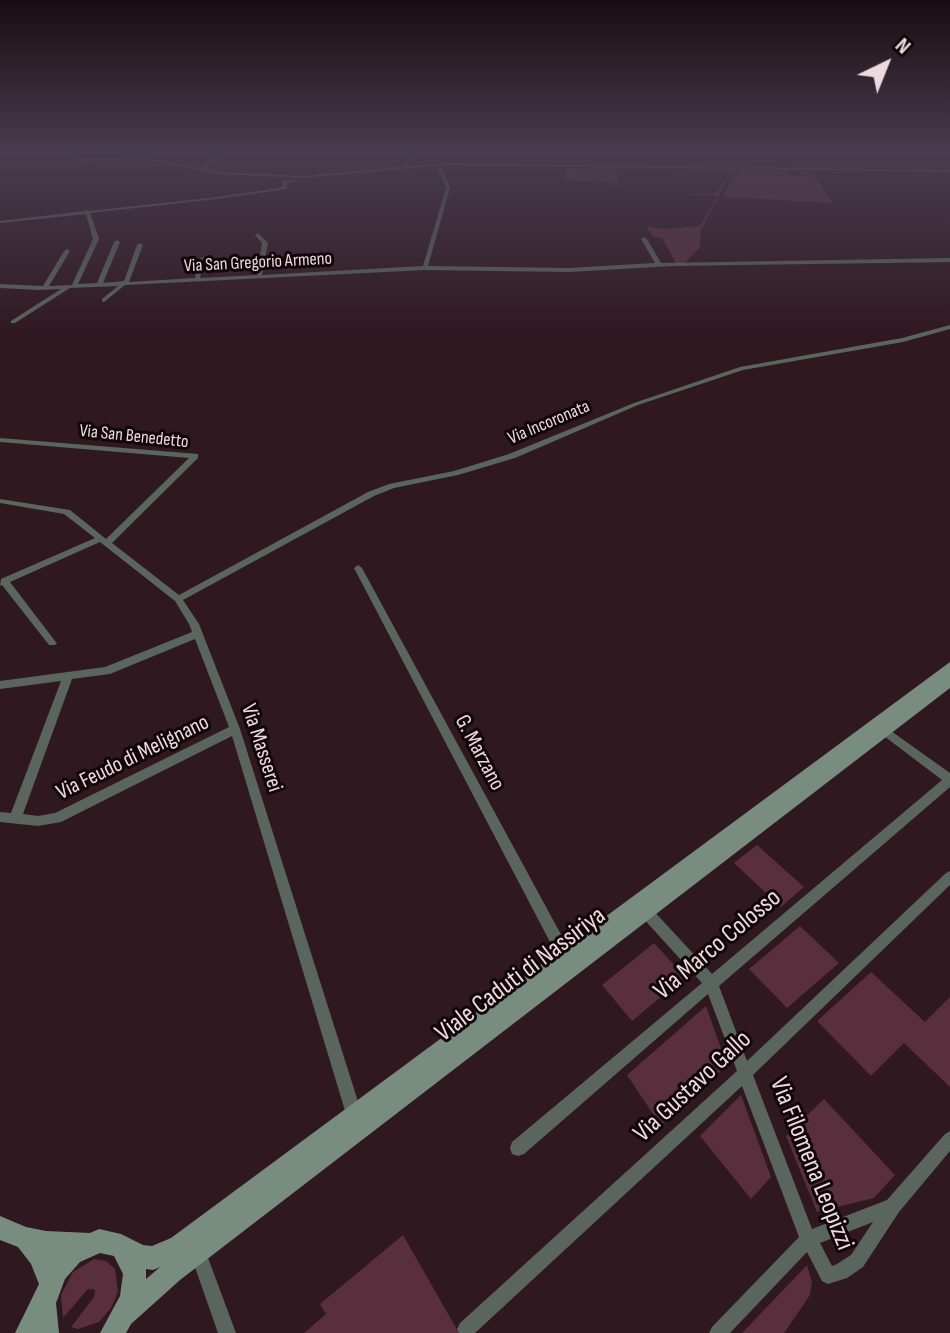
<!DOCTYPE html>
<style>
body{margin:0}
#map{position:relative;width:950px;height:1333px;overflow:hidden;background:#301820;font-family:"Sofia Sans Condensed",sans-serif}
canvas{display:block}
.north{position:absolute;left:846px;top:24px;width:80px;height:80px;-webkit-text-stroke:6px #11070a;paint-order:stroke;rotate:43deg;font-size:22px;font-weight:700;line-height:32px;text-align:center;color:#ecdadf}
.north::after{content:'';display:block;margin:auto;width:28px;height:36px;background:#ecdadf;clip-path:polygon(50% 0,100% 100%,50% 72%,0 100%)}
</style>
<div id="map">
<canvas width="950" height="1333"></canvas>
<div class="north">N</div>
</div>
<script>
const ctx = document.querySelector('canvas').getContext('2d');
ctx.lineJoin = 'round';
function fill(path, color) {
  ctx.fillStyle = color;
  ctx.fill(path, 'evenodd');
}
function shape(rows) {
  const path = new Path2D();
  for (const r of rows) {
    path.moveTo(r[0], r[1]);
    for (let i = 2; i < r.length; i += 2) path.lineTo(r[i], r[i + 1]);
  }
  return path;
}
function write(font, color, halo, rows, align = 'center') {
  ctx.font = font + ' "Sofia Sans Condensed",sans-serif';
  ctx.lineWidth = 6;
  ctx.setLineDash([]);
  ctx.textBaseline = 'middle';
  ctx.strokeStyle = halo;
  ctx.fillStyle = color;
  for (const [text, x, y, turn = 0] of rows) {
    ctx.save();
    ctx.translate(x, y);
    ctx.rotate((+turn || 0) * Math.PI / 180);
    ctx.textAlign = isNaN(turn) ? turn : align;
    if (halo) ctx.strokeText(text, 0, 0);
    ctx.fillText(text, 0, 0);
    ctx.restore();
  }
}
const green = shape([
 [567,168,613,169,617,174,619,189,612,182,565,180],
 [742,169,785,170,788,175,800,176,800,171,812,171,833,203,723,197,734,175],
 [732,170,738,170,729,176,701,230,700,247,685,263,676,263,662,238,653,237,646,226,663,229,700,226,717,196,676,194,714,194],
 [757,845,804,887,781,907,734,863],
 [800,926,839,963,787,1008,749,969],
 [654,943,685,977,632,1021,602,985],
 [871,972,925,1022,950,997,950,1087,904,1043,871,1076,817,1021],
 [706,1006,727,1065,661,1126,627,1075],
 [741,1095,771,1177,751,1199,700,1136],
 [824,1099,895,1175,874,1198,817,1212,786,1136],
 [403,1235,459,1333,304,1333,326,1314,320,1304],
 [94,1259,106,1261,115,1269,118,1292,111,1308,99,1322,78,1329,71,1327,94,1297,95,1290,88,1289,63,1318,61,1295,73,1272],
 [807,1265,812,1282,810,1295,784,1333,742,1333]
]);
const street = shape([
 [65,153,70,153,80,159,146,158,202,168,220,153,225,153,206,169,220,172,303,176,402,167,404,165,410,153,414,153,408,166,443,163,950,170,950,172,441,165,450,188,428,266,569,268,655,263,641,239,644,237,647,239,661,263,950,258,950,262,673,266,569,272,425,270,125,285,104,302,102,301,102,299,118,286,70,288,15,323,11,323,11,321,61,289,39,290,0,288,0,284,43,286,64,251,67,249,70,251,49,286,72,285,93,239,86,214,0,223,0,221,85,211,87,210,89,211,217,197,279,188,283,186,282,181,293,180,295,182,286,183,287,188,280,190,217,199,90,213,99,239,78,284,97,283,114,242,117,240,120,242,103,283,124,281,137,245,140,243,143,245,129,282,195,278,199,259,208,255,211,257,204,260,200,278,257,275,262,243,255,235,258,233,268,243,262,275,423,266,446,188,437,166,303,178,220,174,146,160,79,161,65,153],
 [950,325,950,329,903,342,743,370,638,405,515,458,458,475,394,488,374,496,183,600,199,624,240,729,362,1114,359,1119,354,1122,349,1119,346,1114,232,736,61,822,38,826,0,822,0,812,11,813,61,681,0,689,0,681,105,667,192,632,189,624,175,601,100,542,10,582,55,641,57,643,55,645,49,645,2,585,0,586,1,579,95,538,64,514,0,503,0,499,70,510,106,539,189,458,0,442,0,438,198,454,198,458,112,543,179,595,368,492,389,484,454,471,509,454,634,403,740,367,902,338,950,325],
 [195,639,229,727,55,813,38,816,23,814,72,679,110,674,195,639],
 [358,565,362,568,570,951,572,956,570,961,565,963,560,961,354,568,358,565],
 [884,726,950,773,950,787,719,986,747,1061,946,873,950,871,950,885,753,1075,812,1229,887,1200,945,1134,950,1131,950,1151,899,1212,863,1267,847,1278,828,1284,822,1281,807,1252,730,1333,709,1333,712,1327,799,1237,742,1086,475,1333,459,1333,457,1329,460,1323,737,1071,708,994,524,1154,518,1156,512,1154,510,1148,512,1142,702,983,641,916,640,912,641,908,646,906,651,908,712,974,942,780,880,733,879,730,880,727,884,726],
 [873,1222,851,1255,837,1264,832,1266,820,1243,873,1222],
 [198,1245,204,1247,236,1333,218,1333,190,1253,192,1247,198,1245]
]);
const secondary = shape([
 [950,662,950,688,180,1280,131,1324,126,1333,100,1333,120,1296,123,1274,114,1256,100,1253,80,1262,65,1279,56,1303,59,1333,15,1333,39,1284,31,1264,18,1247,0,1240,0,1216,26,1227,46,1231,90,1233,99,1229,121,1234,143,1245,152,1246,171,1238,950,662],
 [160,1267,146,1279,146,1269,153,1270,160,1267]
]);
const farStreetnames = [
 ["Via San Gregorio Armeno",258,263,-3],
 ["Via Incoronata",549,423,-23],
 ["Via San Benedetto",134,437,6]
];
const streetNames = [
 ["Via Masserei",261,748,72],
 ["G. Marzano",479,753,62],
 ["Via Feudo di Melignano",133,758,-26]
];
const nearStreetnames = [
 ["Via Marco Colosso",718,945,-40],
 ["Viale Caduti di Nassiriya",521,975,-37],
 ["Via Gustavo Gallo",693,1087,-43],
 ["Via Filomena Leopizzi",811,1164,68]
];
fill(green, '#592e3d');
fill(street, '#59655d');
fill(secondary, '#798c80');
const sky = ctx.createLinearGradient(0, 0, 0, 340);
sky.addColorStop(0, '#1a0d12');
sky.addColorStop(0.45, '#483d4e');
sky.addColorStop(1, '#483d4e00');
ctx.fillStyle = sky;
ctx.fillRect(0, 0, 950, 340);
write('18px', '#ecdadf', '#11070a', farStreetnames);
write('22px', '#ecdadf', '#11070a', streetNames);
write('26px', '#ecdadf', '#11070a', nearStreetnames);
</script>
